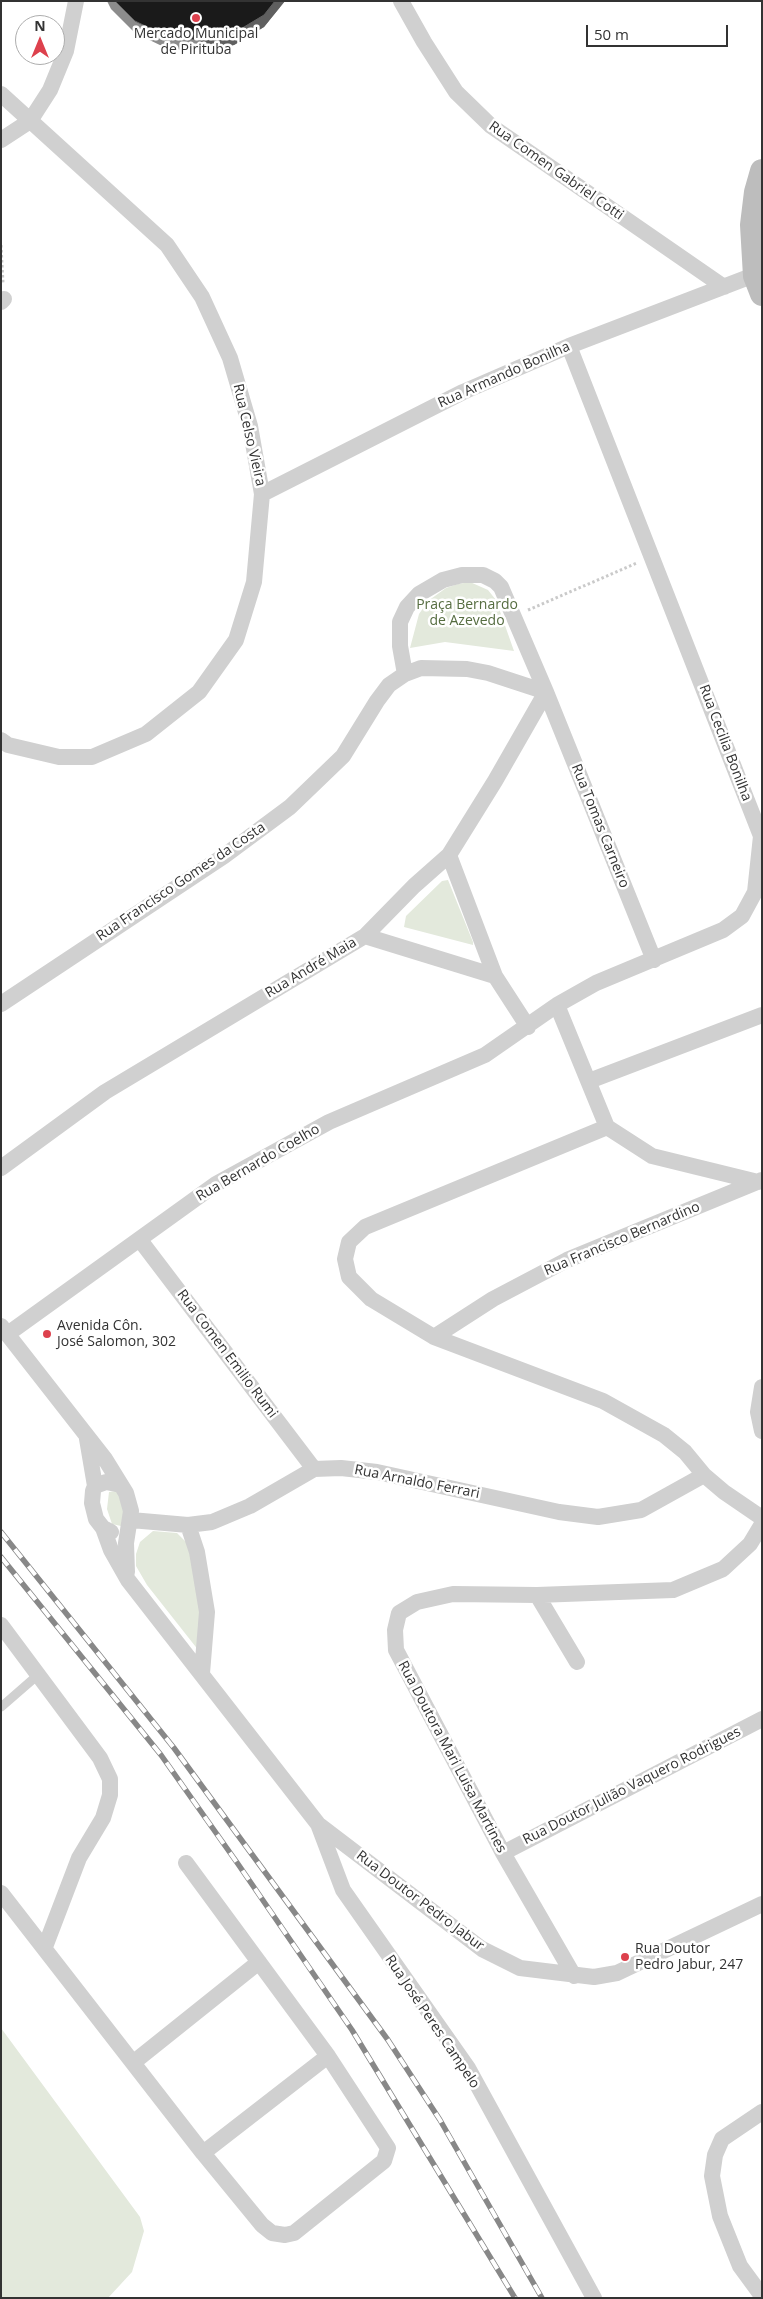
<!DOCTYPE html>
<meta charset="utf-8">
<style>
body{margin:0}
#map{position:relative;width:763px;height:2299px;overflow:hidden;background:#fff;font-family:"Open Sans",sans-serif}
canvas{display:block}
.frame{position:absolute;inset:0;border:2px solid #333;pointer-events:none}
.north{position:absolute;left:15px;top:15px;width:50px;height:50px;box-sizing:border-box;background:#fff;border:1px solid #adadad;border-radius:50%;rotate:0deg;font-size:14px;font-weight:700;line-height:20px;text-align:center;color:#333}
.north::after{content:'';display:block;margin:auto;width:18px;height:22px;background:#dd414d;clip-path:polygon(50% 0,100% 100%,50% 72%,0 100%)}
.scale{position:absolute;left:586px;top:25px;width:142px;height:22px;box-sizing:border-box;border:2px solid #333;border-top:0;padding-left:6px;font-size:15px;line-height:18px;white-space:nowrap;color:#333;-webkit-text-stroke:4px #fff;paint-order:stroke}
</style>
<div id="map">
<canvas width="763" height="2299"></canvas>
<div class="frame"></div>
<div class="north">N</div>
<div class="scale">50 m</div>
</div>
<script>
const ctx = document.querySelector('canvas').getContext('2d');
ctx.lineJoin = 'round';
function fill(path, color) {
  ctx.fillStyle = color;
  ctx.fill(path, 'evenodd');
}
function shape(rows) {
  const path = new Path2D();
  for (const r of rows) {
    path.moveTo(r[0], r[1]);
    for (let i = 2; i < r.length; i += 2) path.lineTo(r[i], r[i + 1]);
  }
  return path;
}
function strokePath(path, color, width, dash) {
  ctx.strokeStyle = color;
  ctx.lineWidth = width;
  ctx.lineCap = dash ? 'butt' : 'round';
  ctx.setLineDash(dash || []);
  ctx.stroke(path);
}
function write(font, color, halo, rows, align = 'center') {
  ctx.font = font + ' "Open Sans",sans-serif';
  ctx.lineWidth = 5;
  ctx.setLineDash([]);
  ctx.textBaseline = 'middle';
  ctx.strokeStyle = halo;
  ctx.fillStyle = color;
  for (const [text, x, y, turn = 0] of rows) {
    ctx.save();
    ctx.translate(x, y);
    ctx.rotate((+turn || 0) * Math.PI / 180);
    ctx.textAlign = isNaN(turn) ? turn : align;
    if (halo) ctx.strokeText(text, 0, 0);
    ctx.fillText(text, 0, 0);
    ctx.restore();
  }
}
const green = shape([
 [470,582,488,590,496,600,514,651,445,642,410,648,419,614,428,601,446,588,458,584],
 [448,880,473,942,473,945,404,927,406,916,442,881],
 [116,1491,125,1504,121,1526,112,1524,107,1509,109,1492],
 [153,1531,177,1533,188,1544,204,1616,199,1651,147,1585,136,1566,136,1554,140,1542],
 [1,2028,140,2217,144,2231,132,2272,108,2298,1,2298]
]);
const path = shape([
 [1,245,3,283],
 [528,610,637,563]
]);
const service = shape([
 [1,1707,39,1674]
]);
const minor = shape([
 [401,1,424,42,456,92,491,126,724,287],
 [1,94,167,245,202,297,230,358,250,426,262,494,254,582,236,640,199,692,146,734,92,757,59,757,8,745,1,740],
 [1,140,30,121,50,90,66,51,76,1],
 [1,302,4,299],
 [262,494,463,392,569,346,762,272],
 [405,674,400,646,400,622,407,607,419,594,443,580,462,575,483,575,495,581,501,587,546,692,654,960],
 [449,855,495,976,528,1027],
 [365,936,495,976],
 [1,1004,224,856,290,807,343,756,377,701,389,685,405,674,421,668,467,669,488,673,546,692],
 [557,1005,607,1127,652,1156,758,1182],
 [589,1081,762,1015],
 [607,1127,365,1227,349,1242,345,1259,349,1277,371,1299,434,1337,603,1401,664,1435,685,1452,704,1475,724,1492,762,1518],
 [1,1168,105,1092,365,936,414,886,449,855,495,781,546,692],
 [140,1240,314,1469],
 [1,1326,105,1459,126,1493,131,1511,126,1543,127,1572],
 [9,1333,216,1184,329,1122,485,1055,557,1005,596,983,723,930,742,916,755,892,761,836,569,346],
 [434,1337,493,1299,567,1260,762,1180],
 [762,1387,758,1412,762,1431],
 [87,1439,95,1486],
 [131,1520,188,1525,212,1522,250,1506,314,1469,341,1468,377,1472,559,1512,598,1517,641,1510,704,1475],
 [188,1525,197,1552,207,1612,202,1673],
 [103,1528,111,1550,128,1580,318,1824,482,1949,520,1968,594,1977,617,1973,762,1904],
 [111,1532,103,1528,96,1519,92,1503,93,1491,95,1486,106,1482,121,1485],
 [537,1595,577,1662],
 [1,1625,100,1758,110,1779,110,1795,103,1818,79,1858,45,1947],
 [318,1824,343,1890,468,2068,594,2298],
 [503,1853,762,1719],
 [1,1893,203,2153,262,2225,272,2233,285,2235,294,2233,384,2161,388,2148,328,2056,186,1863],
 [574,1976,503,1853,396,1650,395,1630,399,1613,417,1602,453,1594,537,1595,673,1590,723,1569,750,1544,762,1524],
 [134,2062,259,1962],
 [762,2112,722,2139,715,2155,712,2176,720,2216,740,2266,762,2296],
 [203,2153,328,2056]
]);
const secondary = shape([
 [762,171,756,192,752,225,755,276,762,294]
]);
const rail = shape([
 [1,1532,174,1748,388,2040,440,2120,542,2298],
 [1,1557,161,1755,238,1864,352,2030,515,2298]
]);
const wall = shape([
 [107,1,285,1,264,27,234,45,200,52,166,48,135,33,111,9]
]);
const shadedWall = shape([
 [275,1,285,1,264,27,234,45,200,52,200,40]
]);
const building = shape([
 [115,1,275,1,264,15,234,33,200,40,166,36,135,21,115,1]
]);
const markers = [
 [196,18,5,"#dd414d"],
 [47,1334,5,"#dd414d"],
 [625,1957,5,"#dd414d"]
];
const poiNames = [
 ["Mercado Municipal",196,34,"center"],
 ["de Pirituba",196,50,"center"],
 ["Avenida Côn.",57,1326],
 ["José Salomon, 302",57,1342],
 ["Rua Doutor",635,1949],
 ["Pedro Jabur, 247",635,1965]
];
const streetNames = [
 ["Rua Comen Gabriel Cotti",556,171,35],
 ["Rua Armando Bonilha",504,375,-24],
 ["Rua Celso Vieira",249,435,77],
 ["Rua Cecilia Bonilha",725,743,69],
 ["Rua Tomas Carneiro",600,826,68],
 ["Rua Francisco Gomes da Costa",181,882,-34],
 ["Rua André Maia",311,968,-31],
 ["Rua Bernardo Coelho",258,1163,-30],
 ["Rua Francisco Bernardino",622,1239,-23],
 ["Rua Comen Emilio Rumi",227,1354,53],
 ["Rua Arnaldo Ferrari",417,1482,11],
 ["Rua Doutora Mari Luisa Martines",452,1757,62],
 ["Rua Doutor Julião Vaquero Rodrigues",632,1786,-27],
 ["Rua Doutor Pedro Jabur",420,1901,37],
 ["Rua José Peres Campelo",432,2022,56]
];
const parkNames = [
 ["Praça Bernardo",467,605],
 ["de Azevedo",467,621]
];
fill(green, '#e3e9dc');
strokePath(path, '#cacaca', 3, [2.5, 2.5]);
strokePath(service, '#d0d0d0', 9);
strokePath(minor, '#d0d0d0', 16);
strokePath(secondary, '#bdbdbd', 24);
strokePath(rail, '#888', 5.5);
strokePath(rail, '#fff', 4, [11]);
fill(wall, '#8c8c8c');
fill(shadedWall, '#5f5f5f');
fill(building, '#1a1a1a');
strokePath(building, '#5f5f5f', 1);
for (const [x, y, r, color] of markers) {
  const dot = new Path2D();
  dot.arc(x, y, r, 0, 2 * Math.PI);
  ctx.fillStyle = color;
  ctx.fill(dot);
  strokePath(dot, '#fff', 2);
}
write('14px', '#333', '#fff', poiNames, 'left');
write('14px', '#333', '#fff', streetNames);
write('14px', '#566d41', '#fff', parkNames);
</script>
